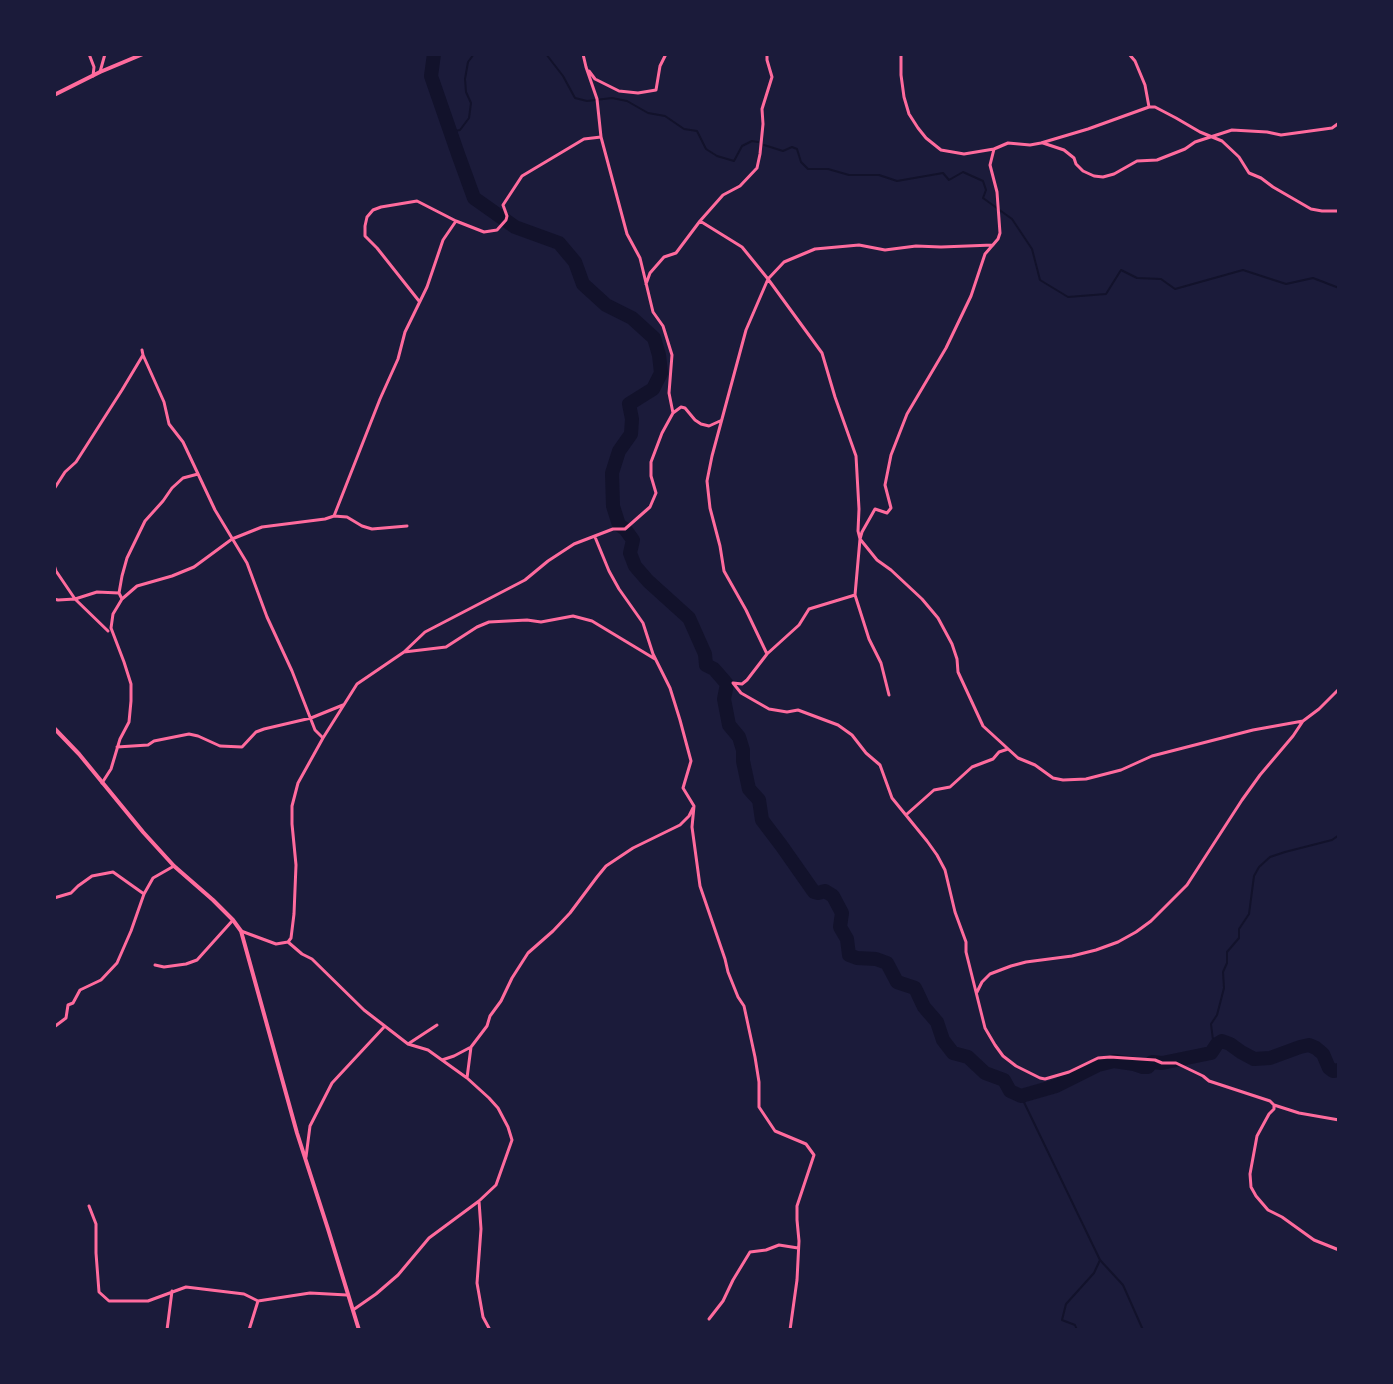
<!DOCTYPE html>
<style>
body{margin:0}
#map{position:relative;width:1393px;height:1384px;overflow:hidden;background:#1b1b3a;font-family:Raleway,sans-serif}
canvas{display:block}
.frame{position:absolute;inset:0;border:56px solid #1b1b3a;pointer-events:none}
</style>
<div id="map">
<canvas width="1393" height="1384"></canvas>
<div class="frame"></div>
</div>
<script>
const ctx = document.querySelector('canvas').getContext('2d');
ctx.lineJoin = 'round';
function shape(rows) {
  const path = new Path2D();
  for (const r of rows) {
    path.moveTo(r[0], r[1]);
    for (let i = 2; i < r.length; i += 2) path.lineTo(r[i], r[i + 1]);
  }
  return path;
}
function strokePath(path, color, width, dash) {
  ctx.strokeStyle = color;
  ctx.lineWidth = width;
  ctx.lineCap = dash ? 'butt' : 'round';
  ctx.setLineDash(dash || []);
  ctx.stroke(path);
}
const stream = shape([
 [546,54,563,76,575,98,587,101,612,98,627,101,648,113,665,116,684,129,697,131,706,149,717,156,734,161,742,146,752,141,758,142],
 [450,132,460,130,469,118,471,103,466,92,465,79,468,62,474,54],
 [764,145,783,151,792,147,797,149,801,162,808,169,828,169,849,175,879,175,897,181,943,173,949,180,963,172,983,181,986,190,983,198,1012,219,1032,249,1040,280,1068,297,1106,294,1121,270,1137,278,1161,279,1175,289,1243,270,1286,284,1313,278,1339,288],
 [1214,1048,1211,1024,1217,1015,1224,988,1223,972,1227,963,1227,952,1239,938,1239,929,1249,914,1254,876,1259,867,1270,857,1285,852,1332,840,1339,835],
 [1021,1096,1100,1260,1123,1285,1143,1330],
 [1077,1330,1075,1325,1062,1320,1066,1304,1094,1273,1100,1260]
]);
const river = shape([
 [434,54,431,76,458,154,474,198,515,227,559,243,575,262,583,284,606,305,632,318,654,338,659,355,661,373,653,389,629,404,632,419,631,434,619,451,612,473,613,506,619,525,625,529,633,540,630,553,635,566,648,581,689,618,705,654,706,665,714,669,727,684,724,699,729,725,739,737,743,750,743,761,749,789,759,800,762,820,781,845,814,892,818,893,825,891,833,896,842,913,840,927,847,939,849,955,857,958,876,959,887,963,897,982,915,988,924,1007,937,1022,943,1040,953,1053,968,1057,985,1073,1004,1080,1010,1091,1021,1096,1056,1086,1098,1065,1114,1061,1134,1064,1143,1067,1148,1067,1152,1062,1162,1063,1211,1053,1217,1044,1222,1041,1230,1044,1241,1052,1254,1059,1270,1058,1300,1047,1309,1045,1316,1048,1323,1054,1329,1068,1333,1071,1339,1070]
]);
const minor = shape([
 [89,54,94,67,93,76],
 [901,54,901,75,904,97,909,114,918,128,926,138,941,150,964,154,994,149],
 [1129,54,1135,61,1145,85,1149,107],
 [589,71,595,79,619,91,638,93,656,90,660,66,666,54],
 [100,72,105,54],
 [1043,143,1064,150,1074,158,1076,164,1083,171,1094,176,1103,177,1114,174,1137,161,1157,160,1185,149,1195,142,1232,130,1267,132,1281,135,1332,128,1339,123],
 [700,221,723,195,740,186,757,168,760,154,763,124,762,109,772,77,767,60,767,54],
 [646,284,650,273,664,257,676,253,700,221,742,247,768,279,822,353,835,397,856,456,859,509,858,531,860,539,877,560,891,570,922,599,938,618,952,644,957,659,958,672,983,726,1018,758,1035,765,1053,778,1063,780,1086,779,1121,770,1152,756,1253,730,1303,721,1319,709,1339,689],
 [419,301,377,248,365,236,365,226,367,217,373,210,381,207,417,201,456,221],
 [143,355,164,402,169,424,183,442,215,510,247,563,267,617,292,671,315,730,323,738],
 [673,413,681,407,685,408,695,420,701,424,709,426,720,421],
 [54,489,65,472,76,462,122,390,143,355,142,350],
 [334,516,380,399,398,359,405,332,427,287,443,240,456,221,484,232,497,230,506,220,507,216,503,205,522,176,584,139,601,137],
 [595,537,609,571,619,589,643,623,653,654,670,688,680,720,691,761,683,788,694,806,692,827,700,886,725,959,728,972,738,997,744,1006,755,1057,759,1082,759,1107,775,1131,806,1144,814,1155,797,1206,797,1220,799,1241,797,1280,790,1330],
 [54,565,56,571,75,599,58,600,54,599],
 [855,595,809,609,799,625,767,654,747,680,742,684,733,683,741,693,769,709,787,712,798,710,838,725,852,735,866,753,880,765,892,798,927,841,937,855,945,870,955,912,966,942,966,952,985,1028,995,1045,1003,1056,1016,1066,1040,1078,1045,1079,1069,1072,1098,1058,1110,1057,1155,1060,1162,1063,1176,1063,1203,1076,1209,1081,1270,1101,1274,1105,1274,1109,1269,1114,1257,1136,1250,1174,1251,1187,1256,1196,1268,1210,1282,1217,1314,1240,1339,1250],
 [122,599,119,593,122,576,127,558,145,521,163,501,172,488,183,478,198,474],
 [108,631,75,599,97,592,119,593],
 [404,652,425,632,525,580,548,561,574,544,613,529,625,529,650,507,656,493,651,476,651,462,662,433,673,413,669,393,672,355,663,326,653,312,640,258,627,234,601,137,597,99,586,67,583,54],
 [767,654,746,610,724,571,720,546,710,508,707,481,712,456,746,330,768,279,784,262,815,249,859,245,885,250,916,246,941,247,993,245],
 [889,695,881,663,869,639,855,595,860,539,862,532,875,509,887,513,891,508,885,485,891,455,907,414,946,348,971,296,985,254,998,239,1000,233,997,192,990,165,994,149,1008,143,1030,145,1041,143,1088,129,1149,107,1155,107,1176,118,1200,132,1222,141,1239,157,1249,173,1261,178,1273,187,1311,209,1322,211,1339,211],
 [117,747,148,745,154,741,189,734,198,736,220,746,242,747,256,732,264,729,311,718,343,705],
 [102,783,111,769,120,739,129,722,131,701,131,684,124,662,111,628,113,614,122,599,137,586,172,576,194,567,232,539,262,527,325,519,334,516,347,517,362,526,372,529,407,526],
 [907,814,934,790,950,787,972,767,993,759,999,752,1008,749],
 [54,898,71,893,78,886,92,876,113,872,144,894],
 [241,931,276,944,288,942,291,938,294,914,296,865,292,824,292,806,298,783,323,738,357,684,404,652,446,647,477,627,489,622,527,620,541,622,573,616,592,621,655,659],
 [288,942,302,954,312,959,364,1010,408,1044,428,1050,467,1078,489,1098,498,1108,508,1127,512,1140,496,1185,479,1201,429,1238,398,1275,376,1294,353,1310],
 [155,965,164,967,186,964,197,960,233,920],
 [977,992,982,982,990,974,1011,966,1026,962,1072,956,1096,950,1118,942,1136,932,1151,921,1187,885,1242,800,1260,775,1293,736,1303,721],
 [54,1027,66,1018,68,1005,73,1003,80,990,101,980,117,963,131,931,144,894,153,878,174,866],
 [408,1044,437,1025],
 [442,1060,454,1056,471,1047,487,1026,490,1016,501,1001,512,978,528,953,553,931,570,913,597,877,606,866,633,848,680,825,689,816,693,808],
 [467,1078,471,1047],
 [1274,1105,1299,1113,1339,1120],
 [306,1157,310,1126,332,1083,385,1026],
 [479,1201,481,1229,477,1283,483,1317,490,1330],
 [89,1206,96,1224,96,1253,99,1292,109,1301,148,1301,186,1287,244,1294,258,1301,310,1293,347,1295],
 [709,1319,723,1301,733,1280,750,1252,766,1250,779,1245,798,1248],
 [167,1330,172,1291],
 [249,1330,258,1301]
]);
const tertiary = shape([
 [54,95,100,72,143,54],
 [54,728,79,754,143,832,174,866,213,900,233,920,241,931,297,1133,328,1229,359,1330]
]);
strokePath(stream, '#12122b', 2);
strokePath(river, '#12122b', 14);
strokePath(minor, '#ff6b9d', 3);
strokePath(tertiary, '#ff6b9d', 4);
</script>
